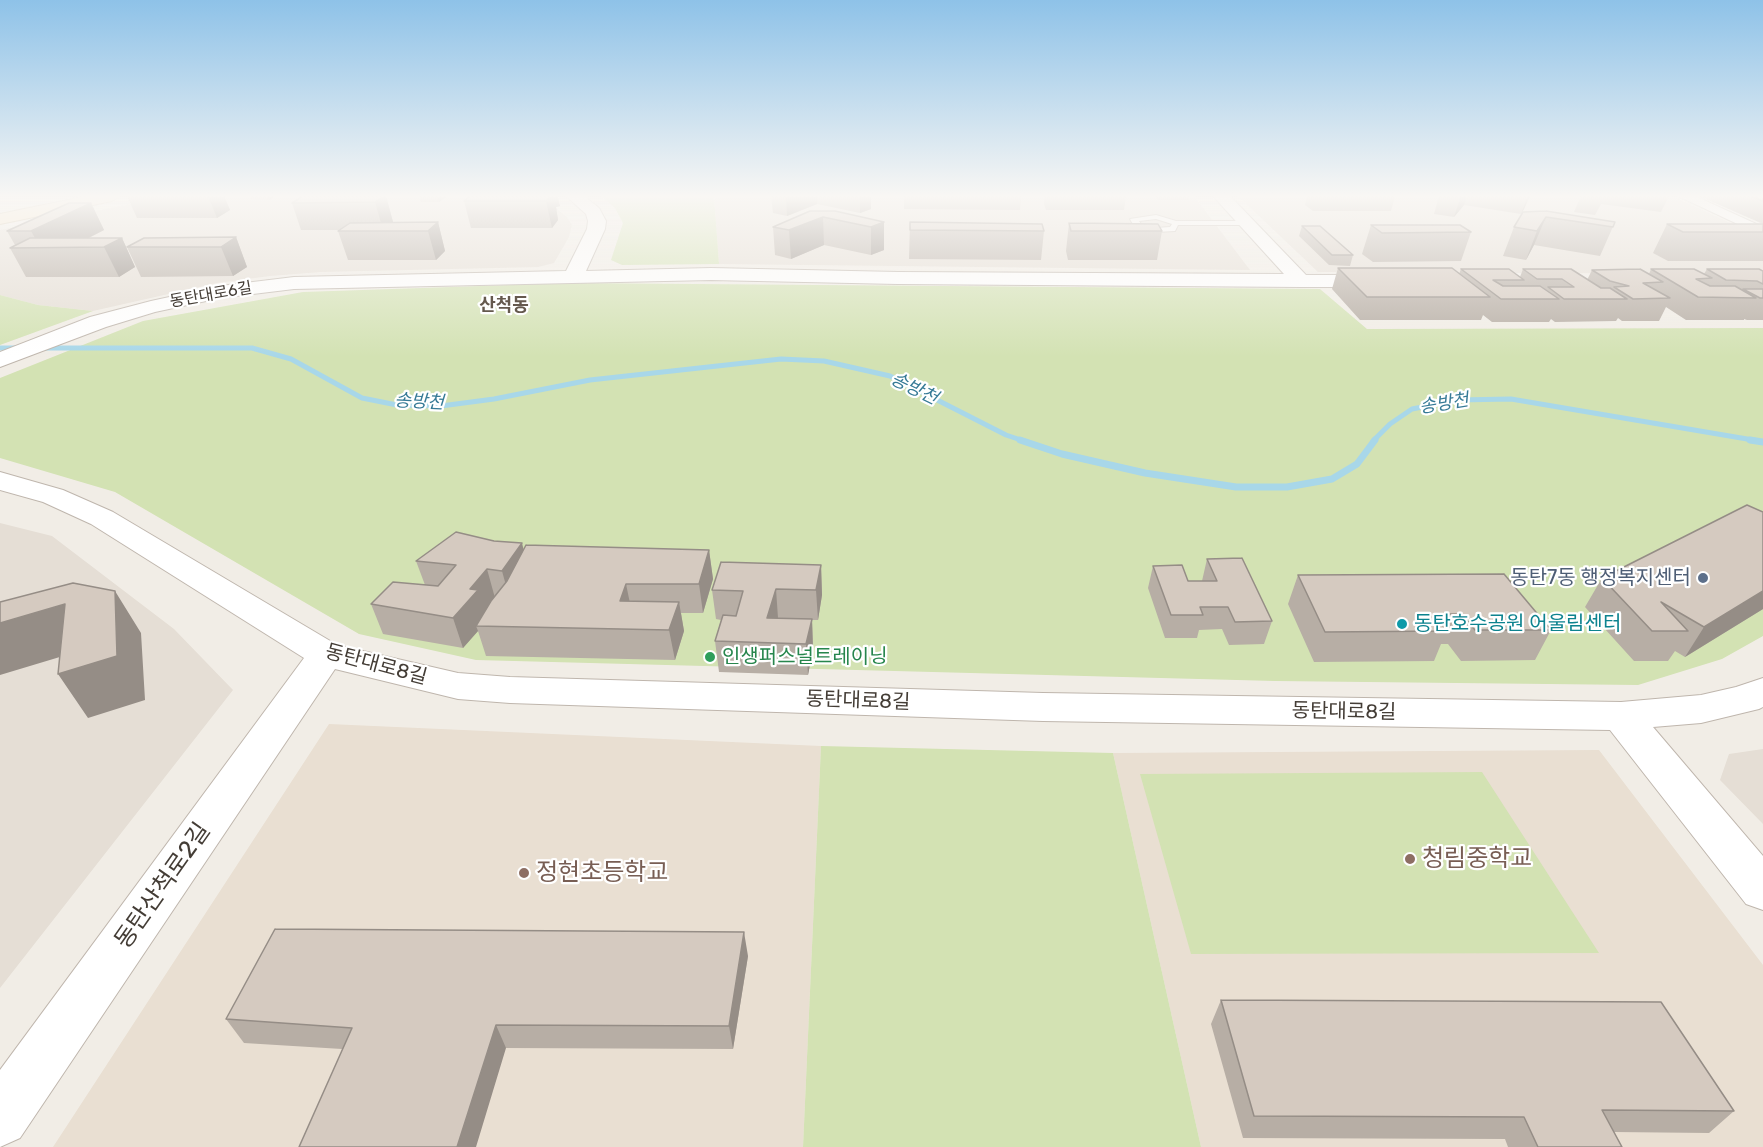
<!DOCTYPE html>
<meta charset="utf-8">
<style>
body{margin:0}
canvas{display:block;background:#f1ede6}
</style>
<canvas width="1763" height="1147"></canvas>
<script>
const ctx = document.querySelector('canvas').getContext('2d');
ctx.lineJoin = 'round';
function fill(path, color) {
  ctx.fillStyle = color;
  ctx.fill(path, 'evenodd');
}
function shape(rows) {
  const path = new Path2D();
  for (const r of rows) {
    path.moveTo(r[0], r[1]);
    for (let i = 2; i < r.length; i += 2) path.lineTo(r[i], r[i + 1]);
  }
  return path;
}
function strokePath(path, color, width, dash) {
  ctx.strokeStyle = color;
  ctx.lineWidth = width;
  ctx.lineCap = dash ? 'butt' : 'round';
  ctx.setLineDash(dash || []);
  ctx.stroke(path);
}
function write(font, color, halo, rows, align = 'center') {
  ctx.font = font + ' Rubik,"Noto Sans KR",sans-serif';
  ctx.lineWidth = 4.5;
  ctx.setLineDash([]);
  ctx.textBaseline = 'middle';
  ctx.strokeStyle = halo;
  ctx.fillStyle = color;
  for (const [text, x, y, turn = 0] of rows) {
    ctx.save();
    ctx.translate(x, y);
    ctx.rotate((+turn || 0) * Math.PI / 180);
    ctx.textAlign = isNaN(turn) ? turn : align;
    if (halo) ctx.strokeText(text, 0, 0);
    ctx.fillText(text, 0, 0);
    ctx.restore();
  }
}
const residential = shape([
 [172,196,540,196,566,216,572,225,569,237,554,263,538,267,321,272,270,276,217,283,93,311,38,305,0,295,0,230],
 [714,196,1194,196,1250,270,719,264],
 [1238,196,1672,196,1763,238,1763,274,1318,272],
 [0,523,52,536,174,629,233,690,0,988],
 [1763,749,1763,824,1720,780,1729,754]
]);
const education = shape([
 [329,724,821,746,803,1147,53,1147],
 [1599,750,1763,965,1763,1147,1201,1147,1113,753]
]);
const green = shape([
 [601,196,714,196,719,264,622,265,611,260,623,223,615,208],
 [570,283,1320,289,1367,329,1763,328,1763,636,1722,659,1638,685,1275,681,476,660,359,634,115,492,0,458,0,378,143,321,303,292],
 [0,295,38,305,93,311,0,345],
 [821,746,1113,753,1201,1147,803,1147],
 [1482,772,1599,953,1191,954,1140,774]
]);
const streamFar1 = shape([
 [0,348,19,348],
 [43,348,252,348,291,359,362,398,397,405,441,406,494,399,590,380,781,359,824,361,890,376,1006,435,1024,441],
 [1373,441,1390,424,1412,409,1458,400,1511,399,1759,441]
]);
const stream = shape([
 [1020,440,1062,454,1145,473,1236,487,1287,487,1332,479,1357,464,1375,440],
 [1750,440,1763,442]
]);
const service = shape([
 [1156,215,1176,221,1246,221,1250,223,1246,225,1178,225,1175,231,1156,232,1135,228,1130,219,1156,215],
 [1156,219,1172,224,1170,227,1156,228,1141,224,1139,221,1156,219]
]);
const minor = shape([
 [1678,196,1695,196,1763,227,1763,236,1678,196]
]);
const tertiary = shape([
 [566,196,584,196,599,208,606,221,605,229,586,271,711,268,898,272,1284,274,1213,196,1230,196,1306,275,1379,275,1386,277,1389,281,1386,285,1379,287,1301,287,898,284,711,280,294,289,220,298,155,312,106,327,0,367,0,352,90,317,151,301,220,286,294,277,566,271,587,229,588,221,586,214,566,196],
 [0,472,63,490,113,512,337,645,458,673,510,677,1043,693,1621,702,1701,695,1736,687,1763,678,1763,707,1759,709,1701,723,1653,727,1763,856,1763,910,1746,904,1610,730,1043,721,510,703,458,699,335,669,20,1138,0,1147,0,1070,304,658,91,524,43,502,0,490,0,472]
]);
const secondary = shape([
 [87,196,120,196,112,201,0,224,0,214,87,196]
]);
const wall = shape([
 [127,196,224,196,230,210,217,218,137,218],
 [250,196,275,196,269,200,251,199],
 [303,196,386,196,393,222,392,222,438,222,445,251,436,260,348,260,338,231,340,230,301,230,292,203],
 [419,196,447,196,439,202,421,202],
 [557,196,560,206,556,207,558,220,552,228,471,228,464,201],
 [771,196,871,196,871,209,860,213,817,204,787,216,773,213],
 [904,196,1021,196,1020,210,904,209],
 [1045,196,1126,196,1124,210,1046,210,1044,204],
 [1155,196,1189,196,1189,200,1158,200],
 [1307,196,1395,196,1391,211,1313,211,1305,205],
 [1439,196,1530,196,1524,209,1521,214,1464,205,1454,217,1434,214],
 [1581,196,1669,196,1661,212,1601,204,1595,215,1574,212],
 [1699,196,1763,196,1763,224],
 [91,203,104,230,89,238,122,238,135,267,119,277,26,277,10,248,15,245,7,231],
 [810,211,884,222,884,250,871,255,824,245,791,259,775,255,773,227],
 [1523,212,1615,222,1600,256,1534,245,1526,260,1503,256,1514,227],
 [910,222,1044,231,1041,260,909,259],
 [1069,223,1162,231,1157,260,1068,260,1066,251],
 [1667,224,1763,224,1763,261,1668,261,1653,253],
 [1371,225,1471,232,1461,261,1373,262,1362,254],
 [1302,226,1353,255,1350,266,1329,265,1299,236],
 [236,237,247,267,233,276,141,277,127,247],
 [1338,268,1459,274,1461,269,1520,277,1523,269,1587,280,1592,270,1649,274,1651,269,1704,274,1707,269,1763,271,1763,320,1747,320,1744,319,1744,320,1686,320,1666,307,1659,321,1622,321,1618,318,1616,321,1555,322,1551,319,1549,322,1492,322,1483,315,1481,320,1360,320,1332,289],
 [709,550,713,579,703,613,681,613,684,631,675,660,486,656,478,631,463,648,383,634,371,604,425,585,416,561,524,551],
 [1207,559,1272,621,1264,644,1229,645,1222,629,1199,630,1197,638,1165,638,1148,588,1153,566,1188,581,1202,581],
 [821,565,822,595,818,620,812,620,813,649,808,675,719,672,715,641,721,620,716,619,712,590],
 [1298,575,1551,630,1535,660,1461,661,1448,644,1441,644,1434,661,1314,662,1288,604],
 [1602,578,1763,609,1685,657,1675,651,1668,661,1634,661,1585,607],
 [748,956,733,1049,506,1048,342,1049,244,1043,226,1019],
 [1221,1000,1734,1111,1709,1133,1614,1132,1622,1147,1508,1147,1505,1139,1243,1138,1211,1024]
]);
const shadedWall = shape([
 [208,196,224,196,230,210,217,218],
 [268,196,275,196,269,200],
 [384,196,386,196,393,222,383,230,375,202],
 [438,196,447,196,439,202],
 [551,196,558,197,560,206,556,207,558,220,552,228,546,201],
 [786,196,817,196,817,204,787,216],
 [860,196,871,196,871,209,860,213],
 [1461,196,1467,196,1464,205,1454,217],
 [1528,196,1530,196,1524,209,1521,214],
 [91,203,104,230,70,247,40,247,31,231],
 [823,217,824,245,791,259,789,230],
 [1546,217,1534,245,1526,260,1537,231],
 [438,222,445,251,436,260,428,231],
 [884,222,884,250,871,255,871,227],
 [236,237,247,267,233,276,221,247],
 [122,238,135,267,119,277,104,247],
 [522,543,529,572,510,600,502,571],
 [709,550,713,579,703,613,699,584],
 [821,565,822,595,818,620,816,590],
 [487,569,495,598,476,626,478,631,463,648,453,618,470,589],
 [626,584,632,613,626,630,620,601],
 [776,589,778,618,767,618],
 [115,591,141,633,145,700,88,718,58,674],
 [1763,591,1763,609,1685,657,1704,627],
 [679,602,684,631,675,660,669,630],
 [65,604,93,647,0,675,0,623],
 [812,619,813,649,808,675,806,644],
 [744,932,748,956,733,1049,729,1026],
 [496,1025,506,1048,476,1147,457,1147]
]);
const building = shape([
 [303,196,384,196,375,202,292,203,303,196],
 [470,196,551,196,546,201,464,201,470,196],
 [1751,196,1763,196,1763,201,1751,196],
 [69,203,91,203,31,231,7,231,69,203],
 [810,211,835,211,884,222,871,227,823,217,789,230,773,227,810,211],
 [1546,211,1615,222,1613,227,1546,217,1537,231,1514,227,1523,212,1546,211],
 [438,222,428,231,338,231,350,223,438,222],
 [910,222,1042,224,1044,231,910,230,910,222],
 [1069,223,1158,224,1162,231,1071,231,1069,223],
 [1667,224,1763,224,1763,232,1683,232,1667,224],
 [1371,225,1460,225,1471,232,1382,233,1371,225],
 [1302,226,1320,226,1353,255,1332,255,1302,226],
 [236,237,221,247,127,247,144,238,236,237],
 [30,238,122,238,104,247,10,248,30,238],
 [1338,268,1452,268,1490,297,1367,297,1338,268],
 [1461,269,1509,269,1524,280,1493,280,1503,286,1540,286,1559,299,1501,299,1461,269],
 [1523,269,1571,269,1601,288,1610,288,1627,299,1564,299,1548,287,1574,287,1562,279,1537,279,1523,269],
 [1640,269,1663,282,1643,283,1670,298,1633,299,1614,287,1629,286,1610,281,1592,270,1640,269],
 [1651,269,1694,269,1712,278,1696,279,1710,286,1735,286,1756,298,1698,297,1651,269],
 [1707,269,1759,269,1763,271,1763,284,1757,281,1726,280,1707,269],
 [1743,289,1763,289,1763,298,1760,298,1743,289],
 [1747,505,1763,512,1763,591,1704,627,1661,602,1688,631,1652,631,1602,578,1747,505],
 [456,532,494,541,522,543,502,571,487,569,470,589,478,590,453,618,371,604,393,582,438,586,456,565,416,561,456,532],
 [526,545,709,550,699,584,626,584,620,601,679,602,669,630,476,626,491,601,507,581,526,545],
 [1242,558,1272,621,1235,622,1228,607,1200,607,1203,615,1171,615,1153,566,1182,565,1188,581,1217,581,1207,559,1242,558],
 [721,562,821,565,816,590,776,589,767,618,812,619,806,644,715,641,723,615,736,616,743,591,712,590,721,562],
 [1504,574,1551,630,1475,630,1461,614,1434,614,1447,631,1325,632,1298,575,1504,574],
 [73,583,115,591,117,656,58,674,65,604,0,623,0,602,73,583],
 [275,929,744,932,729,1026,496,1025,457,1147,299,1147,352,1028,226,1019,275,929],
 [1221,1000,1661,1002,1734,1111,1602,1110,1622,1147,1538,1147,1524,1117,1254,1116,1221,1000]
]);
const markers = [
 [1703,578,6,"#5c6f8a"],
 [1402,624,6,"#0f9aa8"],
 [710,657,6,"#2e9e5b"],
 [1410,859,6,"#8d6e63"],
 [524,873,6,"#8d6e63"]
];
const farStreetnames = [
 ["동탄대로6길",211,295,-10]
];
const farQuarternames = [
 ["산척동",504,306]
];
const farWaternames = [
 ["송방천",914,389,26],
 ["송방천",419,402,3],
 ["송방천",1444,404,-9]
];
const serviceNames = [
 ["동탄7동 행정복지센터",1691,578]
];
const cultureNames = [
 ["동탄호수공원 어울림센터",1414,624]
];
const leisureNames = [
 ["인생퍼스널트레이닝",722,657]
];
const streetNames = [
 ["동탄대로8길",376,665,15],
 ["동탄대로8길",858,701,2],
 ["동탄대로8길",1344,712,1]
];
const nearEducationnames = [
 ["청림중학교",1422,859],
 ["정현초등학교",536,873]
];
const nearStreetnames = [
 ["동탄산척로2길",163,886,-55]
];
fill(residential, '#e5ded5');
fill(education, '#e9dfd2');
fill(green, '#d3e2b3');
strokePath(streamFar1, '#a8d7e9', 5);
strokePath(stream, '#a8d7e9', 7);
strokePath(service, '#bfb6ad', 2);
strokePath(minor, '#bfb6ad', 2);
strokePath(tertiary, '#bfb6ad', 2);
strokePath(secondary, '#cdb99a', 2);
fill(service, '#fff');
fill(minor, '#fff');
fill(tertiary, '#fff');
fill(secondary, '#f9e7c9');
fill(wall, '#b7aea5');
fill(shadedWall, '#958d86');
fill(building, '#d5cac0');
strokePath(building, '#958d86', 1.5);
const sky = ctx.createLinearGradient(0, 0, 0, 357);
sky.addColorStop(0, '#8ec2e8');
sky.addColorStop(0.55, '#f9f7f4');
sky.addColorStop(1, '#f9f7f400');
ctx.fillStyle = sky;
ctx.fillRect(0, 0, 1763, 357);
for (const [x, y, r, color] of markers) {
  const dot = new Path2D();
  dot.arc(x, y, r, 0, 2 * Math.PI);
  ctx.fillStyle = color;
  ctx.fill(dot);
  strokePath(dot, '#fff', 2);
}
write('16px', '#443d36', '#fff', farStreetnames);
write('bold 18px', '#65594e', '#fff', farQuarternames);
write('italic 18px', '#367a96', '#fff', farWaternames);
write('20px', '#4e5e75', '#fff', serviceNames, 'right');
write('20px', '#0d838f', '#fff', cultureNames, 'left');
write('20px', '#27864d', '#fff', leisureNames, 'left');
write('20px', '#443d36', '#fff', streetNames);
write('24px', '#785e54', '#fff', nearEducationnames, 'left');
write('24px', '#443d36', '#fff', nearStreetnames);
</script>
